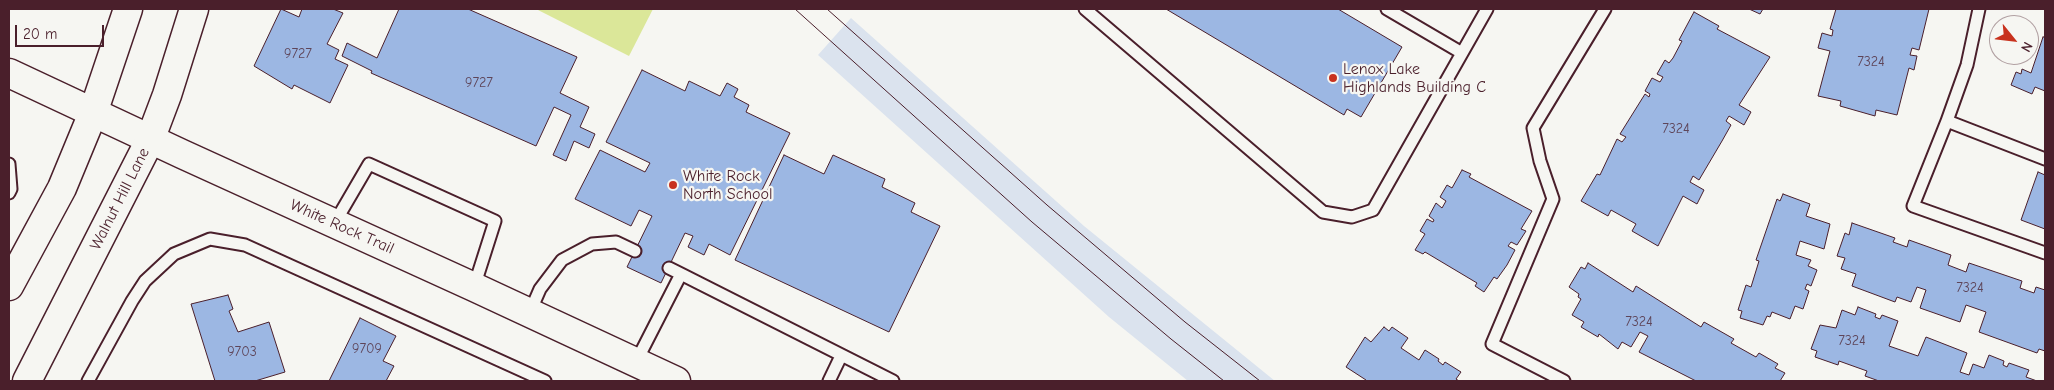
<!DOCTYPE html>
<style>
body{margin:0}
#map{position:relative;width:2054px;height:390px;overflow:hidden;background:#f6f6f2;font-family:"Comic Neue",sans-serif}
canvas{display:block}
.frame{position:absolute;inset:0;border:10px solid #4a1f2b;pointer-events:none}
.north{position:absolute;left:1989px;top:15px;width:50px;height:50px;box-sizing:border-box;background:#f6f6f2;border:1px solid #b1a0a2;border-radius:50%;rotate:119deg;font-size:14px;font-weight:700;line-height:20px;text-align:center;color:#4a1f2b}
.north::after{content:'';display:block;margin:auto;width:18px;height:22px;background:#c8321e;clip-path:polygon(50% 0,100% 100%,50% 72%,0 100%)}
.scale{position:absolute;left:15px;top:25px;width:89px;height:22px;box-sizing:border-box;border:2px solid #4a1f2b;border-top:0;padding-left:6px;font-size:15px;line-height:18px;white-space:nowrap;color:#4a1f2b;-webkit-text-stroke:4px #f6f6f2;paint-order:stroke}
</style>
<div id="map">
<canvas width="2054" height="390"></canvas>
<div class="frame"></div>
<div class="north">N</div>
<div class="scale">20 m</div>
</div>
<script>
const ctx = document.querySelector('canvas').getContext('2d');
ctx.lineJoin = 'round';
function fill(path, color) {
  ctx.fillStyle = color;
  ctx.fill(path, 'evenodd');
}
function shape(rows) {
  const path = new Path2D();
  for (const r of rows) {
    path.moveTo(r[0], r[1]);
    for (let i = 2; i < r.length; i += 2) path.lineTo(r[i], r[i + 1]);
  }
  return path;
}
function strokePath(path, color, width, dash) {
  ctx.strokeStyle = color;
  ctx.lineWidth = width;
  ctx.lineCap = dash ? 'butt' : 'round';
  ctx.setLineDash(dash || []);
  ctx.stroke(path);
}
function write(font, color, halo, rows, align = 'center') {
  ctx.font = font + ' "Comic Neue",sans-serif';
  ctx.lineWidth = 4.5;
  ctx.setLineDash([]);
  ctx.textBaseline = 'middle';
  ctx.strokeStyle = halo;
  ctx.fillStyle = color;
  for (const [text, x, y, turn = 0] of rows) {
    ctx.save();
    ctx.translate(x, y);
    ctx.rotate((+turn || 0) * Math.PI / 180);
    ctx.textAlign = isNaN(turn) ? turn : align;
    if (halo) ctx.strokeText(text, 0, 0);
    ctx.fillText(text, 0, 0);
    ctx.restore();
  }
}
const built = shape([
 [851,18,1084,226,1275,381,1188,381,1109,317,818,55]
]);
const green = shape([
 [536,9,653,9,629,56]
]);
const building = shape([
 [281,9,299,17,302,9,333,9,343,13,327,44,339,50,335,59,348,65,330,103,294,85,292,89,254,66,281,9],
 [399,9,468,9,577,57,560,93,589,107,580,127,595,134,589,148,574,141,566,161,553,155,571,115,554,107,536,146,371,73,372,71,342,56,347,43,377,58,399,9],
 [1166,9,1338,9,1402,47,1361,117,1347,109,1344,115,1166,9],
 [1749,9,1763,9,1760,14,1749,9],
 [1836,9,1929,9,1919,50,1912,48,1910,55,1917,56,1914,70,1909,68,1897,115,1876,110,1875,116,1840,106,1841,101,1818,96,1830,51,1818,48,1822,33,1832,36,1833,30,1830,29,1836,9],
 [1694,12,1719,26,1717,29,1770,57,1739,105,1751,112,1744,125,1729,116,1726,121,1731,125,1722,141,1699,180,1693,176,1690,182,1704,190,1697,204,1683,196,1658,246,1632,231,1636,224,1611,210,1608,216,1581,201,1597,174,1600,175,1617,139,1622,142,1626,137,1620,134,1645,94,1649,97,1650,94,1645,91,1652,78,1660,82,1663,77,1657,74,1665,60,1669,63,1673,58,1682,41,1679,40,1694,12],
 [2043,37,2045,37,2045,91,2035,87,2032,94,2011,85,2016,72,2021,74,2022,69,2031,73,2043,37],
 [642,70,685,91,689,81,720,96,727,83,738,89,734,97,749,105,746,112,790,133,730,255,709,244,704,255,688,247,693,236,685,233,661,283,627,267,652,216,639,210,631,226,575,199,600,150,645,172,650,163,606,142,642,70],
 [784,155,824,174,833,155,885,179,882,187,915,203,911,212,940,226,889,332,735,260,784,155],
 [1462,170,1471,174,1469,177,1532,211,1521,229,1526,231,1517,245,1511,242,1508,246,1515,250,1507,265,1497,279,1494,277,1484,292,1475,286,1477,283,1425,252,1423,254,1415,250,1425,234,1420,231,1427,219,1433,222,1434,220,1429,216,1436,203,1442,208,1446,201,1440,197,1447,185,1452,188,1462,170],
 [2038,172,2045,175,2045,229,2021,220,2038,172],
 [1783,194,1810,204,1806,216,1830,224,1824,249,1800,241,1796,255,1811,260,1808,266,1817,270,1811,286,1807,284,1805,289,1809,291,1803,309,1795,306,1790,319,1772,312,1770,317,1767,316,1763,325,1740,318,1742,311,1738,310,1746,285,1751,287,1759,261,1756,260,1777,199,1780,201,1783,194],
 [1852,223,1895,238,1893,242,1907,247,1909,240,1951,255,1948,265,1966,272,1969,263,2022,281,2020,288,2034,293,2036,287,2045,290,2045,351,2039,349,2037,353,1979,332,1986,312,1966,305,1960,322,1920,308,1926,290,1917,287,1911,302,1897,297,1895,302,1852,286,1856,274,1841,269,1845,258,1837,256,1845,233,1849,235,1852,223],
 [1588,263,1633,292,1636,286,1701,327,1704,322,1734,339,1731,343,1756,357,1759,353,1778,364,1775,368,1785,373,1780,381,1696,381,1639,352,1648,336,1640,332,1631,347,1622,342,1618,349,1599,334,1598,337,1581,327,1584,322,1572,315,1581,299,1578,297,1579,294,1569,287,1581,267,1585,269,1588,263],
 [228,295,233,309,229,311,238,332,269,322,285,372,255,381,215,381,191,304,228,295],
 [1858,307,1876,314,1875,317,1880,319,1882,315,1898,321,1889,346,1918,356,1926,337,1967,353,1960,372,1969,375,1973,364,1984,368,1989,355,2004,361,2003,365,2007,367,2009,363,2029,370,2026,377,2037,381,1879,381,1865,376,1867,371,1839,361,1838,365,1815,357,1817,351,1811,349,1820,325,1836,328,1842,310,1855,315,1858,307],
 [360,318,396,336,383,361,394,366,386,381,329,381,360,318],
 [1384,327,1389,331,1392,327,1408,338,1401,348,1419,360,1425,350,1439,359,1438,361,1443,365,1445,362,1461,372,1456,379,1459,381,1365,381,1366,380,1346,367,1365,337,1371,342,1384,327]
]);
const service = shape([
 [1085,9,1323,212,1352,217,1373,210,1487,9],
 [1387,9,1462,53],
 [1979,9,1967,65,1947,121,1913,206,2045,253],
 [1947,121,2045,159],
 [9,164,11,189,9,193],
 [334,224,369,164,495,221,474,287],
 [669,268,681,274],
 [530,312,540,289,562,260,592,244,616,242,635,251],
 [636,362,681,274,893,381],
 [88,381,132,301,145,281,174,254,210,239,245,245,545,381],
 [829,381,841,356],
 [1564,381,1492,344,1553,199,1540,161,1533,128,1605,9]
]);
const tertiary = shape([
 [9,73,182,154,474,287,676,381]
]);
const secondary = shape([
 [9,286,62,188,93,113,128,9],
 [27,381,150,140,167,95,194,9]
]);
const tram = shape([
 [795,9,1032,222,1171,339,1224,381],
 [827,9,1047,205,1185,322,1260,381]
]);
const markers = [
 [1333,78,5,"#c8321e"],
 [673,185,5,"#c8321e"]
];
const numberNames = [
 ["9727",298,54],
 ["7324",1871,62],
 ["9727",479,83],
 ["7324",1676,129],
 ["7324",1970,288],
 ["7324",1639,322],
 ["7324",1852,341],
 ["9709",367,349],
 ["9703",242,352]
];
const poiNames = [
 ["Lenox Lake",1343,69],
 ["Highlands Building C",1343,87],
 ["White Rock",683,176],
 ["North School",683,194]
];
const streetNames = [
 ["Walnut Hill Lane",120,199,-63],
 ["White Rock Trail",342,227,24]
];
fill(built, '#dbe3ee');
fill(green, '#dbe799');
fill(building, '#9cb7e3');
strokePath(building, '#4a1f2b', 1);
strokePath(service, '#4a1f2b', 15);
strokePath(tertiary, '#4a1f2b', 31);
strokePath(secondary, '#4a1f2b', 31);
strokePath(service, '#f6f6f2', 11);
strokePath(tertiary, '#f6f6f2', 28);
strokePath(secondary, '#f6f6f2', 28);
strokePath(tram, '#4a1f2b', 1);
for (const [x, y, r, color] of markers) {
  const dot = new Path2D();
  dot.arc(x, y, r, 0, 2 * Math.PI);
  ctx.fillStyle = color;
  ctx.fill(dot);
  strokePath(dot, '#f6f6f2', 2);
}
write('14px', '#5e4559', null, numberNames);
write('16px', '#4a1f2b', '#f6f6f2', poiNames, 'left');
write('16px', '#4a1f2b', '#f6f6f2', streetNames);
</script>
